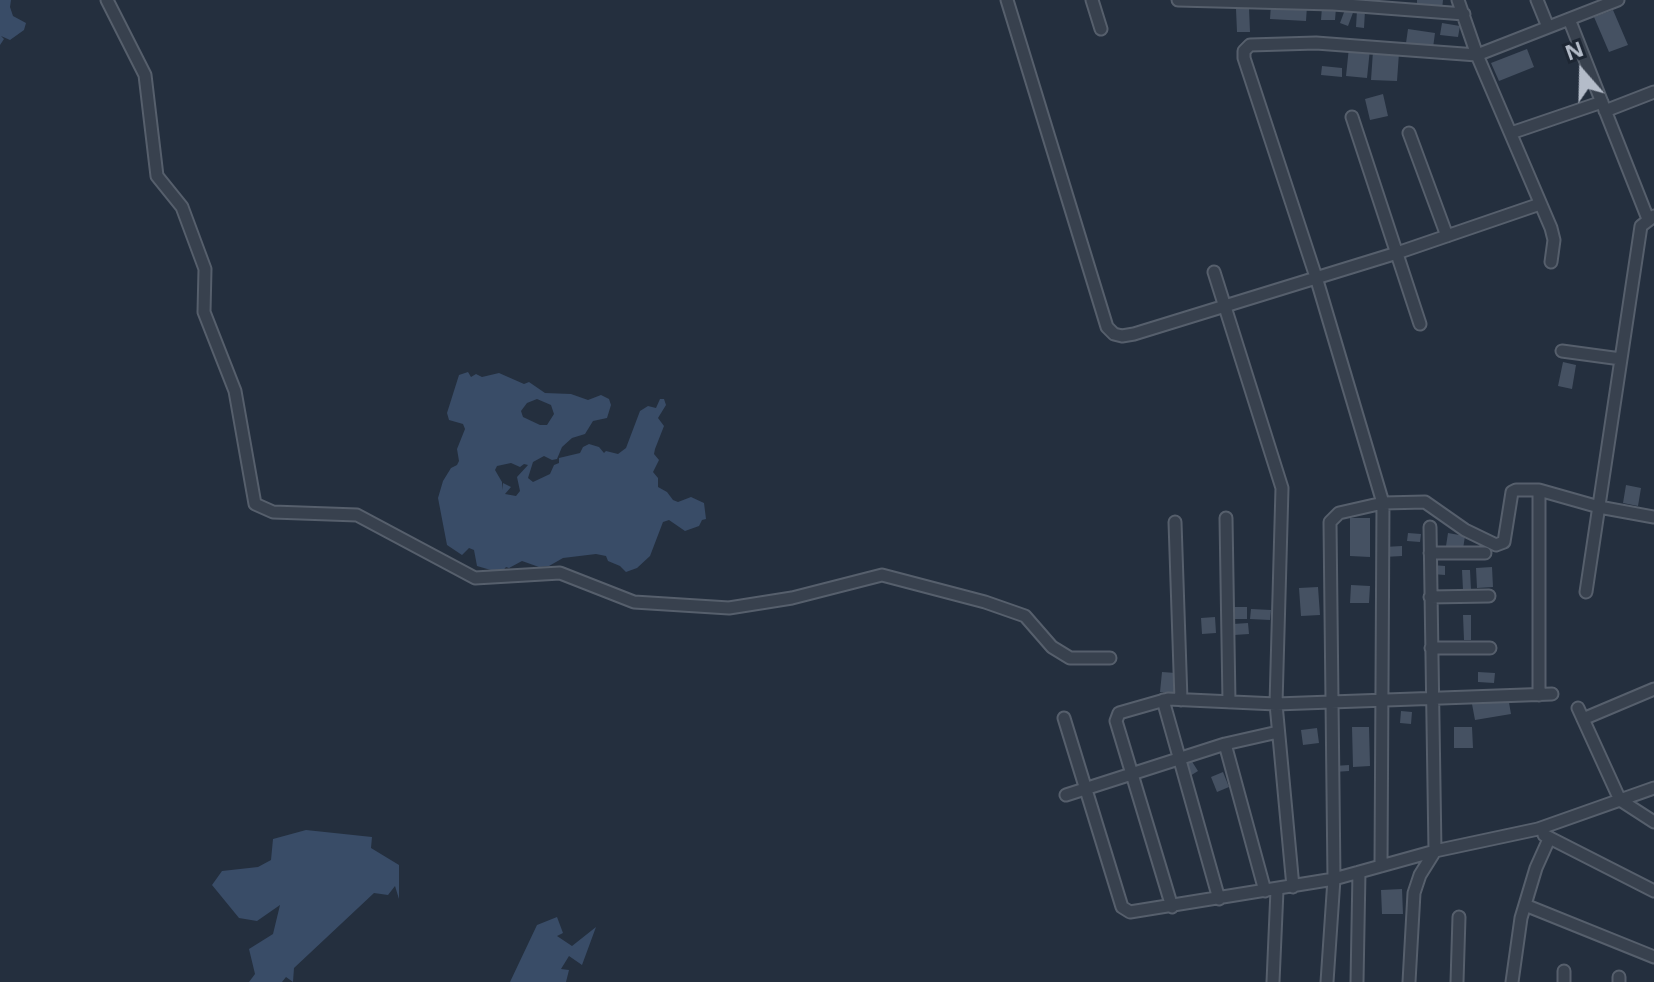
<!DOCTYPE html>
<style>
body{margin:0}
#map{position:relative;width:1654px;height:982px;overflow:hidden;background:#242f3e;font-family:"Open Sans",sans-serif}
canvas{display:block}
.north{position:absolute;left:1542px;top:32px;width:80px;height:80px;-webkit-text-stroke:6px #1d2633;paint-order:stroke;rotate:340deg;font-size:22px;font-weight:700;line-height:32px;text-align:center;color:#b4bcc9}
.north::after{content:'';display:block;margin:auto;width:28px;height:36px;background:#b4bcc9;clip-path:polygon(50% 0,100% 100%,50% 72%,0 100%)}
</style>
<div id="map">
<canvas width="1654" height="982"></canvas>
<div class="north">N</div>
</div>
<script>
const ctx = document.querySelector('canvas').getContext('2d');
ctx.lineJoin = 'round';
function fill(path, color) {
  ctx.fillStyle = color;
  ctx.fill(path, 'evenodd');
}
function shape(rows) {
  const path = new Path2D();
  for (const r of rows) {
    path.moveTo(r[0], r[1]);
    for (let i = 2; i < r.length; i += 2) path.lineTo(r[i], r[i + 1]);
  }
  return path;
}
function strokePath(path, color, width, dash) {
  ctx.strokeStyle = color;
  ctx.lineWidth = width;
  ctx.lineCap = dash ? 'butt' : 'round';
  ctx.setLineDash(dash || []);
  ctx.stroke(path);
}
const water = shape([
 [0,0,11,0,10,7,13,16,26,23,24,30,10,40,1,36,4,39,0,45],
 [468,372,471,377,476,374,482,377,499,373,524,384,529,382,545,393,571,394,588,400,601,395,609,399,611,405,607,418,593,421,585,434,572,438,562,447,557,459,552,460,544,456,533,462,528,478,533,482,550,474,554,465,559,463,559,458,580,453,583,447,589,444,599,447,604,453,606,451,618,454,626,448,640,411,648,406,656,408,660,399,664,399,666,405,658,418,664,426,655,449,654,454,659,460,653,472,658,478,658,487,667,492,673,500,678,502,691,497,704,503,706,519,702,520,699,526,685,531,669,520,663,522,650,556,637,568,626,572,620,566,608,561,606,556,596,554,563,558,549,566,539,567,522,561,509,568,506,567,501,573,477,566,474,550,469,548,462,555,447,545,438,498,443,481,451,468,457,465,459,461,457,449,465,429,463,424,449,420,447,413,459,375],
 [537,399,551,405,554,414,547,425,540,425,523,417,521,411,527,403],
 [511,463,520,467,524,464,528,465,517,477,520,491,516,496,505,494,511,487,503,483,502,490,502,482,495,470,497,466],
 [306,830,372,837,371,848,399,865,399,899,395,886,388,895,374,893,294,968,293,982,286,977,282,982,249,982,255,974,249,949,273,934,280,905,257,921,239,918,212,885,222,871,258,867,271,860,273,839],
 [557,917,563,933,557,936,572,946,596,927,582,965,569,956,561,969,569,970,566,982,510,982,537,925]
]);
const building = shape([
 [1417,0,1443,0,1442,10,1417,7],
 [1271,4,1307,6,1306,21,1270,19],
 [1322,7,1336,8,1335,20,1321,20],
 [1346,7,1354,10,1348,26,1340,23],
 [1249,8,1250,32,1237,32,1236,9],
 [1357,10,1365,11,1364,28,1356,27],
 [1613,10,1628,45,1609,52,1594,17],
 [1442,23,1460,26,1458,37,1440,35],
 [1408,29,1435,33,1433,48,1406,43],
 [1349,47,1370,49,1367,78,1346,76],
 [1527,49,1534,67,1499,81,1491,63],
 [1373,51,1399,53,1397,81,1371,80],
 [1322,66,1342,68,1342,77,1321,75],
 [1383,94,1388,116,1370,120,1365,99],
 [1563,362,1576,365,1572,389,1558,386],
 [1626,485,1641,488,1638,506,1623,503],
 [1350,518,1370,518,1370,557,1350,556],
 [1408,533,1421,534,1420,542,1407,541],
 [1448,533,1465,536,1463,549,1446,546],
 [1402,546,1402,556,1384,557,1384,547],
 [1432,565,1445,566,1445,575,1432,574],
 [1492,567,1493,587,1477,588,1476,568],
 [1462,570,1470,570,1471,590,1463,590],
 [1351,585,1370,586,1369,603,1350,603],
 [1318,587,1320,615,1301,616,1299,588],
 [1233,607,1247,607,1247,619,1233,619],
 [1251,609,1271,610,1270,620,1250,619],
 [1463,615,1471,615,1471,640,1464,640],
 [1215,617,1216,633,1202,634,1201,618],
 [1248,623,1249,634,1234,635,1233,624],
 [1162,672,1176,673,1175,692,1160,692],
 [1478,672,1495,673,1494,683,1478,682],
 [1508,697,1511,714,1475,720,1472,704],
 [1401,711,1412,712,1411,724,1400,723],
 [1352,727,1369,727,1370,766,1353,767],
 [1454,727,1472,727,1473,748,1454,748],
 [1317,728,1319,743,1303,745,1301,730],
 [1191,760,1198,771,1190,776,1183,764],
 [1349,765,1349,771,1334,772,1334,766],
 [1223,772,1229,787,1217,792,1211,777],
 [1402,889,1403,914,1382,914,1381,890]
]);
const street = shape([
 [107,0,145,75,157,176,182,207,205,269,204,312,235,391,255,504,273,512,357,515,475,578,560,573,634,602,729,608,792,598,882,575,985,602,1025,616,1052,647,1070,658,1110,658],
 [1007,0,1107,327,1114,334,1122,336,1134,334,1397,253,1540,204],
 [1092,0,1101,29],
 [1178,0,1333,4,1464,14],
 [1458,0,1477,55,1551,228,1554,240,1551,262],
 [1537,0,1548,27],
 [1618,0,1477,55,1316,43,1250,45,1244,51,1244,58,1316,277,1383,503,1425,502,1465,530,1496,545,1504,542,1512,492,1516,490,1539,490,1599,507,1654,517],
 [1569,19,1648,219],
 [1605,111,1654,92],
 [1352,117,1420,324],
 [1409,133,1447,236],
 [1511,133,1602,102],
 [1214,272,1282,488,1276,704,1293,887],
 [1562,351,1621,359],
 [1226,518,1229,702],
 [1175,522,1181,700],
 [1430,553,1485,553],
 [1586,592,1641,226,1654,216],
 [1430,597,1489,596],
 [1431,648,1490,648],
 [1539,695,1539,490],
 [1163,700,1219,899],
 [1578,708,1620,800,1654,822],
 [1064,718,1122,907,1130,912,1334,879,1435,851,1538,829,1654,788],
 [1583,719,1654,689],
 [1225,744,1265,891],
 [1066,795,1225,744,1278,732],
 [1544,835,1654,891],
 [1525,905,1654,957],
 [1172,907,1116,721,1119,713,1168,699,1276,704,1552,694],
 [1273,982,1277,890],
 [1327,982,1334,879,1330,522,1339,513,1383,503,1381,866],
 [1357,982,1359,872],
 [1409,982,1414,893,1420,875,1435,851,1430,527],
 [1457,982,1459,917],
 [1512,982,1521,918,1536,868,1549,839],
 [1564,982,1564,971],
 [1619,982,1619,977]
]);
fill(water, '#394c67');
fill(building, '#455162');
strokePath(street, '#565f6c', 15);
strokePath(street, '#38414e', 11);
</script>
